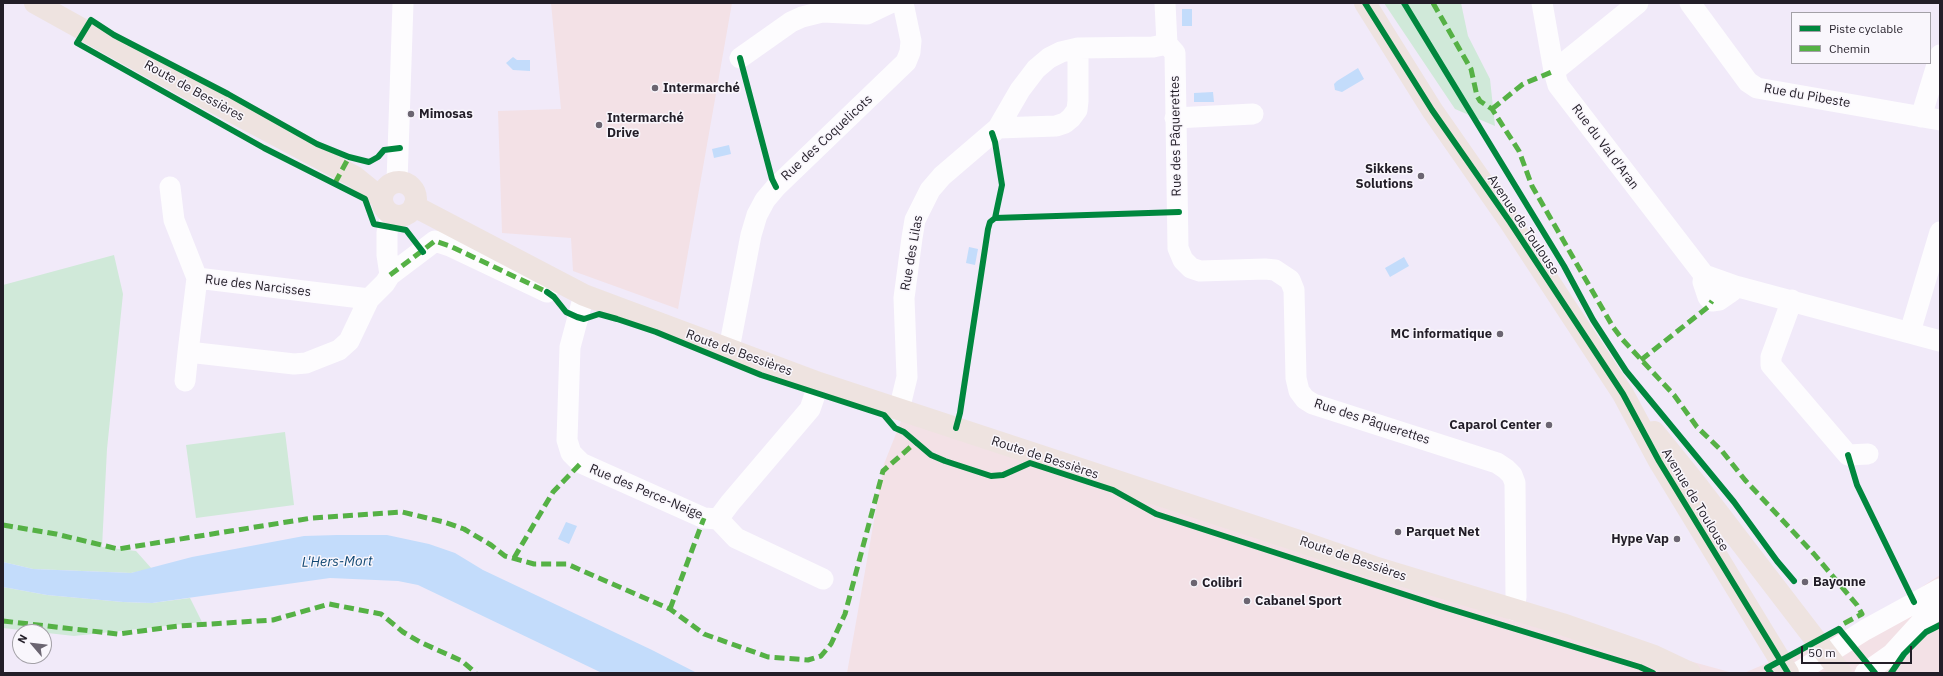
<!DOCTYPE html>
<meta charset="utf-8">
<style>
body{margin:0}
#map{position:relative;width:1943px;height:676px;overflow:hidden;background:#f1eaf9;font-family:"IBM Plex Sans",sans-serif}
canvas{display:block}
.frame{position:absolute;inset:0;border:4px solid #231e28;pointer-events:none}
.legend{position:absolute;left:1791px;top:12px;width:140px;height:52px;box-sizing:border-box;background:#f9f6fc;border:1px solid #a3a0a7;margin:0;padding:5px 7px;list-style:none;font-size:12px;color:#231e28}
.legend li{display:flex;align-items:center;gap:8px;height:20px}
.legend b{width:20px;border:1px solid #a3a0a7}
.north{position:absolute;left:12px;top:624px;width:40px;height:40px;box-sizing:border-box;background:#f9f6fc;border:1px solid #a3a0a7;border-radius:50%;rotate:298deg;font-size:11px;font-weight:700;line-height:16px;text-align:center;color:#231e28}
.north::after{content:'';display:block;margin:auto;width:14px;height:18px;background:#6b6571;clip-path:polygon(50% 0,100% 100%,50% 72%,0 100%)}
.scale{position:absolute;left:1801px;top:646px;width:111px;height:18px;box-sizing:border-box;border:2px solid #231e28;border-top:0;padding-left:5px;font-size:12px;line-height:14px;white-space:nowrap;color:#231e28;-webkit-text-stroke:3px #f9f6fc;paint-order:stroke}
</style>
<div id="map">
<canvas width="1943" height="676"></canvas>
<div class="frame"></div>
<ul class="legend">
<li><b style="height:5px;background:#00873e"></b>Piste cyclable</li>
<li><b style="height:5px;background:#55b145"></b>Chemin</li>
</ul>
<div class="north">N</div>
<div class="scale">50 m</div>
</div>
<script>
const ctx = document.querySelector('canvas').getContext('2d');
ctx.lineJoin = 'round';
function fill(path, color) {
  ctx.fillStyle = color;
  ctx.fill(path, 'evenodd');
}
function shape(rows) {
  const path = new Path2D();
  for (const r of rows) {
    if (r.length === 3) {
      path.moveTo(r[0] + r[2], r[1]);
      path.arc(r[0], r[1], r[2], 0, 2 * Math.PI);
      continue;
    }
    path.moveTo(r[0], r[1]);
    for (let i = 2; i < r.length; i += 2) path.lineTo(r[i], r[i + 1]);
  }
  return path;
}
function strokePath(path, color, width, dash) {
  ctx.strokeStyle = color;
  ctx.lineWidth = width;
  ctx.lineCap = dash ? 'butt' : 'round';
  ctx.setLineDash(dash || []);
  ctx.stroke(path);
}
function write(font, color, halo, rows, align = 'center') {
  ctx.font = font + ' "IBM Plex Sans",sans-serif';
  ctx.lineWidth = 3;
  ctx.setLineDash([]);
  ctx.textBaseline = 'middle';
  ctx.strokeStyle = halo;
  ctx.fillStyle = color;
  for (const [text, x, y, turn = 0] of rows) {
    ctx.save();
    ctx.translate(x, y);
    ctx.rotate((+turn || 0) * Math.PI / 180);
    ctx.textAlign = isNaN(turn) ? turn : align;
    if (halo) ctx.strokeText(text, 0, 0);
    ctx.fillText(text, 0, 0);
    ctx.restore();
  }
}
const commercial = shape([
 [551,3,732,3,678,309,573,271,571,238,502,233,498,111,561,109],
 [907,406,1468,600,1733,673,847,673,884,464],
 [1940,575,1940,673,1744,673,1877,616]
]);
const green = shape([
 [1384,3,1461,3,1468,36,1490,79,1495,126,1455,109],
 [114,255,123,294,107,449,102,547,136,551,152,569,131,573,33,569,3,562,3,285],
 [285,432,294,505,196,518,186,445],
 [3,587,47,595,123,602,152,603,190,598,202,622,74,636,3,628]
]);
const water = shape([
 [1182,9,1192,9,1192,26,1182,26],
 [513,57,517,60,530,60,530,71,513,70,506,63],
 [1358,68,1364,79,1342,92,1335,90,1334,84,1337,81],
 [1213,92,1214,102,1194,102,1194,93],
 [729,145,731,154,714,158,712,149],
 [969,247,978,249,975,265,966,263],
 [1404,257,1409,266,1390,277,1385,268],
 [566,522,577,526,569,544,558,539],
 [337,535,387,535,429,544,455,553,483,570,652,650,697,673,602,673,418,585,398,581,330,578,152,603,123,602,47,595,3,587,3,562,33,569,131,573,192,557,304,536]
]);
const minor = shape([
 [1542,3,1554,71,1558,85,1704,275,1735,286,1940,341],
 [1690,3,1748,82,1757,88,1940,120],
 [1167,44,1175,53,1178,248,1183,260,1191,268,1200,271,1265,269,1275,270,1290,280,1294,290,1296,378,1299,391,1305,399,1313,404,1497,463,1506,469,1512,475,1515,483,1516,597,1514,610],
 [740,58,791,22,802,17,822,12,867,14,890,3],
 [1554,71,1638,3],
 [1921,117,1940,55],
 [1175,118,1253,114],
 [998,128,1056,126,1065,123,1071,118,1077,110,1078,101,1078,48],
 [397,182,403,3],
 [170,187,174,220,197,278,188,352,294,364,306,363,339,350,349,341,369,299,385,283,390,275,387,255,387,233,391,214],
 [390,275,435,241,450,246,547,292],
 [1704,275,1703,282,1708,297,1712,301,1719,300,1732,291,1735,286],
 [197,278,369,299],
 [584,295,570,347,567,440,571,453,581,463,704,518,718,519,730,503,810,409,819,383],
 [1792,300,1771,357,1771,365,1848,455,1868,454],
 [1910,332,1940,232],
 [729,349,751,235,757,215,765,200,776,187,906,62,910,52,911,41,903,3],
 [185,381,188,352],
 [899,410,907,377,904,298,912,238,915,220,930,190,942,176,998,128,1020,90,1036,69,1049,58,1061,52,1078,48,1153,47,1167,44,1165,3],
 [718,519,736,538,823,579],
 [1797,673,1865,630,1940,589],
 [1865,673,1892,654,1923,620,1940,607]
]);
const major = shape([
 [35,3,208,99,355,177,382,199],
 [1365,3,1432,110,1510,222,1623,394,1659,461,1788,673],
 [399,199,17],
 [414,206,584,295,819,383,1302,542,1374,567,1562,624,1654,656,1690,673],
 [1654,432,1696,484,1841,673]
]);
const quiet = shape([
 [1433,3,1471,69,1477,96,1480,101,1492,109,1519,151,1532,186,1613,327,1622,339,1674,395,1697,427,1722,451,1745,480,1814,554,1857,605,1862,614,1843,624,1839,629],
 [1492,109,1523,84,1554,71],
 [335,183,349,157],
 [390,275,435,241,450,246,547,292],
 [1641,360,1708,307,1712,301],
 [3,525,56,534,118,549,312,518,402,512,444,522,464,529,491,545,505,556,534,564,567,564,670,609,704,634,768,657,808,660,821,656,831,644,845,614,883,471,915,443],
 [514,558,553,492,581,463],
 [670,609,704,518],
 [3,621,118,634,179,626,273,620,329,604,381,614,403,632,420,642,462,661,476,673]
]);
const cycleway = shape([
 [1365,3,1432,110,1510,222,1623,394,1659,461,1788,673],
 [1404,3,1564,266,1593,320,1626,371,1734,502,1777,561,1794,581],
 [740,58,772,179,776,187],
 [992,133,995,142,1002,185,995,218],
 [400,148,384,150,378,157,369,162,349,157,317,144,228,94,114,35,91,20,77,43,264,148,365,199,374,224,406,230,423,252],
 [547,292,554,297,566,312,577,317,584,319,599,314,617,319,656,332,761,375,884,415,895,428,904,432,931,455,945,461,991,476,1003,475,1030,463,1113,490,1156,514,1440,606,1640,667,1653,673],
 [956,428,960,413,988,229,990,222,995,218,1179,212],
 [1848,455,1857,485,1914,602],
 [1771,673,1767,668,1839,629,1875,673],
 [1891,673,1904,654,1926,632,1940,625]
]);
const markers = [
 [655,88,4,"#6b6571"],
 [411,114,4,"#6b6571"],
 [599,125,4,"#6b6571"],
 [1421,176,4,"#6b6571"],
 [1500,334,4,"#6b6571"],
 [1549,425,4,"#6b6571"],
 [1398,532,4,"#6b6571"],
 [1677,539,4,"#6b6571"],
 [1805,582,4,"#6b6571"],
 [1194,583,4,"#6b6571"],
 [1247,601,4,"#6b6571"]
];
const poiNames = [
 ["Intermarché",663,88],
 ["Mimosas",419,114],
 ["Intermarché",607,118],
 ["Drive",607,133],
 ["Sikkens",1413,169,"right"],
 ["Solutions",1413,184,"right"],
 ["MC informatique",1492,334,"right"],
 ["Caparol Center",1541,425,"right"],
 ["Parquet Net",1406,532],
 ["Hype Vap",1669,539,"right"],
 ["Bayonne",1813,582],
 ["Colibri",1202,583],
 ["Cabanel Sport",1255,601]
];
const streetNames = [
 ["Route de Bessières",194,91,29],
 ["Rue du Pibeste",1807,96,10],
 ["Rue des Pâquerettes",1176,136,-91],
 ["Rue des Coquelicots",827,138,-43],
 ["Rue du Val d'Aran",1605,147,53],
 ["Avenue de Toulouse",1523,225,56],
 ["Rue des Lilas",912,253,-80],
 ["Rue des Narcisses",258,286,7],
 ["Route de Bessières",739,353,20],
 ["Rue des Pâquerettes",1372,422,18],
 ["Route de Bessières",1045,458,18],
 ["Rue des Perce-Neige",646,492,23],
 ["Avenue de Toulouse",1695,500,59],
 ["Route de Bessières",1353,559,19]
];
const waterNames = [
 ["L'Hers-Mort",337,562,-1]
];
fill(commercial, '#f3e1e6');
fill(green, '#d0e9d9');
fill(water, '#c3dcfb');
strokePath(minor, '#fdfcfe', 21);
strokePath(major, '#eee3e0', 22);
strokePath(quiet, '#55b145', 5, [10, 5]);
strokePath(cycleway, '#00873e', 6);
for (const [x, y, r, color] of markers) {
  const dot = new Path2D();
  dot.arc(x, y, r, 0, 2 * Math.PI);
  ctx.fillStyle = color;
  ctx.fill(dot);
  strokePath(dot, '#f9f6fc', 1.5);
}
write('bold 13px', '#231e28', '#f9f6fc', poiNames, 'left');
write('13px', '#231e28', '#f9f6fc', streetNames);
write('italic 14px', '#114873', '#f9f6fc', waterNames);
</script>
